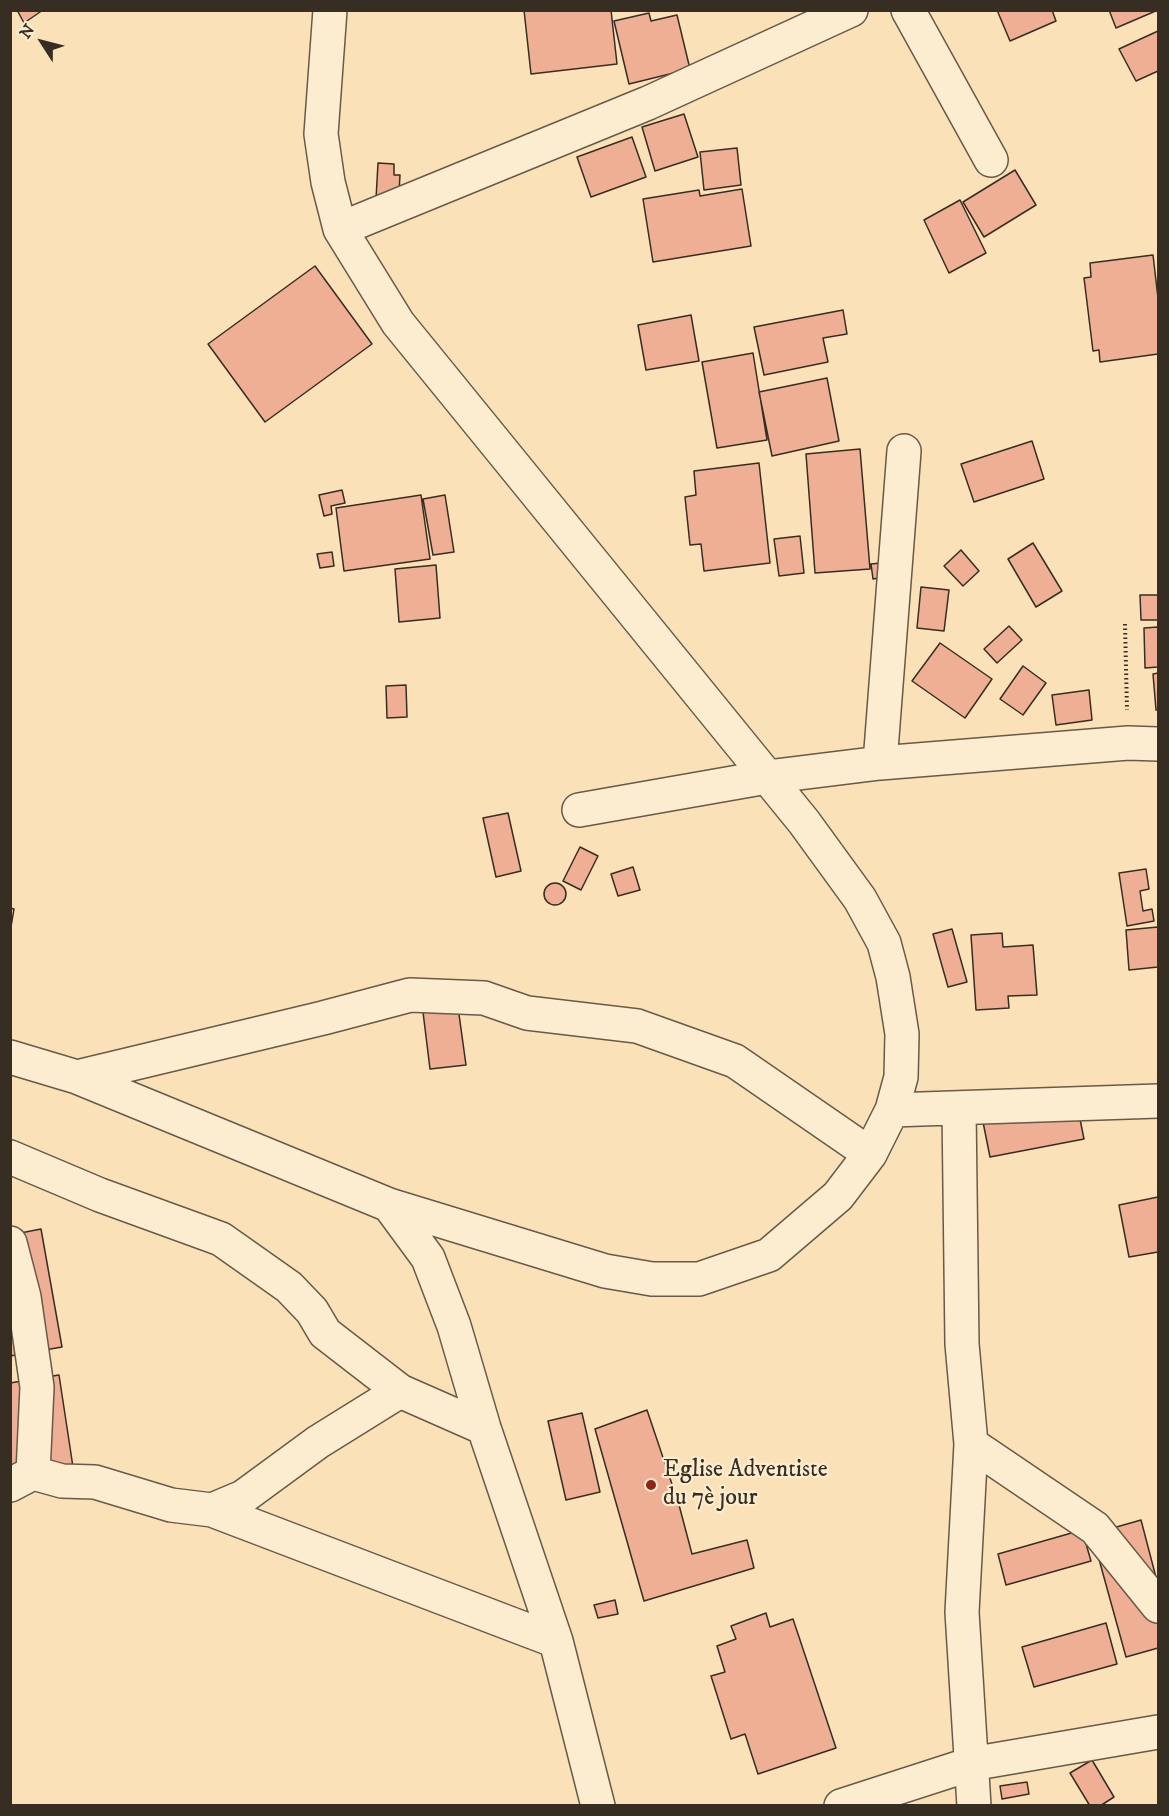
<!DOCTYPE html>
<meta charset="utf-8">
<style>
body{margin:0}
#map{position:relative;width:1169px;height:1816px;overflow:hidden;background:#fbe1b7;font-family:"IM FELL DW Pica",serif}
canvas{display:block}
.frame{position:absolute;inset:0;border:12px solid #362d23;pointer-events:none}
.north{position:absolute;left:12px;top:12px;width:60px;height:60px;-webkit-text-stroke:4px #fcecd0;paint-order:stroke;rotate:306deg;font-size:16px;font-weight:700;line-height:24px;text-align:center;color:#362d23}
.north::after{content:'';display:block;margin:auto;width:21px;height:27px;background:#362d23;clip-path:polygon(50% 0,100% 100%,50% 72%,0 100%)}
</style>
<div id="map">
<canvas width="1169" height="1816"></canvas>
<div class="frame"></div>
<div class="north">N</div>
</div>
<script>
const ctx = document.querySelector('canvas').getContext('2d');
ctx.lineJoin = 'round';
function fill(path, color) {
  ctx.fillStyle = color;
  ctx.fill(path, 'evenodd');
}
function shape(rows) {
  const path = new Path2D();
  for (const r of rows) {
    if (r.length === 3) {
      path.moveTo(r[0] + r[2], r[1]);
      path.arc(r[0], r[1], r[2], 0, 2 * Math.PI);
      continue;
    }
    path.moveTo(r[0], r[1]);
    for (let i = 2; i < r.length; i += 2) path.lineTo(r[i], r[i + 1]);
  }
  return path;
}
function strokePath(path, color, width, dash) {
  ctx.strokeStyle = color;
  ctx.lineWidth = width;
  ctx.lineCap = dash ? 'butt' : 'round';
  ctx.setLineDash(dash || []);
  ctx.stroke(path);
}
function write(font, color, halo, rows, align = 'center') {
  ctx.font = font + ' "IM FELL DW Pica",serif';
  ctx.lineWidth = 4.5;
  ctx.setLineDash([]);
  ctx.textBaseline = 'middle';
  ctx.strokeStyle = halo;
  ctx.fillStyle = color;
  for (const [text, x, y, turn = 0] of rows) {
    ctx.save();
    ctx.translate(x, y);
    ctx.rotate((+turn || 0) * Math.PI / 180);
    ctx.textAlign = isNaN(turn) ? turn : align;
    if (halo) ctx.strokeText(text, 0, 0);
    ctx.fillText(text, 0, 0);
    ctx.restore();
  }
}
const building = shape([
 [17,10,43,10,24,23,17,10],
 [524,10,611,10,617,64,531,74,524,10],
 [997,10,1052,10,1056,21,1010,41,997,10],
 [1109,10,1158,10,1116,28,1109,10],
 [649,13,651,21,677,15,690,69,629,84,614,21,649,13],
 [1158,31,1158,71,1136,81,1119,49,1158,31],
 [684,114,698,157,655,171,642,127,684,114],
 [632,137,646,177,591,197,577,157,632,137],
 [737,148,741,185,704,190,700,152,737,148],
 [378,163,394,164,394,175,400,175,399,192,388,191,388,199,376,199,378,163],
 [1015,170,1036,205,984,237,963,202,1015,170],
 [742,189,751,246,653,262,643,199,699,190,700,196,742,189],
 [960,200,986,253,949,273,924,220,960,200],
 [1153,255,1158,298,1158,354,1100,362,1099,350,1093,351,1084,278,1091,277,1090,263,1153,255],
 [315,266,372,344,265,422,208,344,315,266],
 [843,310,847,334,823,338,828,362,764,375,754,327,843,310],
 [691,315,699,361,646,370,638,325,691,315],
 [753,353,767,440,717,448,702,362,753,353],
 [827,378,839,441,772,456,759,392,827,378],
 [1032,441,1044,479,974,502,961,464,1032,441],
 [860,449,870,569,815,573,806,454,860,449],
 [759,463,770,563,704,571,701,544,690,545,685,497,696,495,694,471,759,463],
 [342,490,345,503,331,506,332,514,324,516,319,495,342,490],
 [421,495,430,559,344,571,336,508,421,495],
 [445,495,454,552,433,555,423,499,445,495],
 [800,536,804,573,779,576,774,539,800,536],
 [1033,543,1062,591,1036,607,1008,559,1033,543],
 [961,550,979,571,963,586,944,566,961,550],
 [332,552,334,566,320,568,317,554,332,552],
 [890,562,892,576,873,579,871,564,890,562],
 [436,565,440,618,399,622,395,569,436,565],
 [921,587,949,590,944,631,917,628,921,587],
 [1140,595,1158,595,1158,620,1141,620,1140,595],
 [1009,626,1022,640,997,663,984,649,1009,626],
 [1158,627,1158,667,1145,668,1144,628,1158,627],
 [940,643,992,679,965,718,912,681,940,643],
 [1023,666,1046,683,1023,715,1000,699,1023,666],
 [1158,673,1158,710,1156,710,1153,674,1158,673],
 [406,685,407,717,387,718,386,686,406,685],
 [1089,690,1092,720,1056,725,1052,695,1089,690],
 [508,813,521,871,496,877,483,818,508,813],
 [580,847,598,856,581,890,563,881,580,847],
 [633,867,640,890,618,896,611,874,633,867],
 [1146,869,1149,889,1140,891,1143,911,1152,909,1154,921,1127,926,1119,873,1146,869],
 [555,894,11],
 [10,908,14,909,10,933,10,908],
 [1158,927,1158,967,1129,970,1126,930,1158,927],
 [952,929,967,982,948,987,933,934,952,929],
 [1002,933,1003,947,1033,945,1037,995,1008,996,1009,1008,976,1010,971,935,1002,933],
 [458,1007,466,1065,430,1069,423,1012,458,1007],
 [1077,1104,1084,1139,990,1157,983,1122,1077,1104],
 [1158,1197,1158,1252,1129,1257,1119,1205,1158,1197],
 [41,1229,62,1347,10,1356,10,1235,41,1229],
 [59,1375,73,1467,10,1478,10,1383,59,1375],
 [647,1410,679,1505,692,1554,747,1540,754,1568,644,1601,595,1429,647,1410],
 [582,1413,600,1492,566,1500,548,1421,582,1413],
 [1141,1520,1158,1585,1158,1648,1126,1657,1092,1534,1141,1520],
 [1082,1530,1091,1561,1006,1585,998,1554,1082,1530],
 [615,1600,618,1614,598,1618,594,1605,615,1600],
 [766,1613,770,1627,793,1619,836,1748,758,1774,745,1734,731,1739,711,1676,725,1672,717,1646,736,1639,731,1626,766,1613],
 [1106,1623,1117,1664,1034,1687,1022,1647,1106,1623],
 [1092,1760,1114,1797,1100,1806,1090,1806,1070,1773,1092,1760],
 [1027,1782,1029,1794,1002,1799,1000,1786,1027,1782]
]);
const path = shape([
 [1125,624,1127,710]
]);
const minor = shape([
 [330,10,321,134,328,182,340,229,398,323,804,822,860,899,884,943,893,977,902,1034,901,1077,892,1110,870,1154,838,1196,769,1255,699,1279,652,1279,605,1271,389,1205],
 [908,10,991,160],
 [340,229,648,103,851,10],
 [880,763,904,451],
 [579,810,767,777,880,763,1128,743,1158,744],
 [10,1057,77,1077,389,1205,428,1258,454,1326,484,1428,556,1641,598,1806],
 [77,1077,323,1018,410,995,484,998,527,1013,637,1026,735,1061,870,1154],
 [959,1109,962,1344,971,1444,962,1612,974,1806],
 [892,1110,1158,1101],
 [10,1157,100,1195,221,1239,289,1287,312,1311,325,1333,400,1391],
 [10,1243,24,1297,37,1387,33,1473,10,1485],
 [971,1444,1095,1528,1158,1606],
 [33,1473,62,1481,95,1482,171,1505,212,1510,243,1497,318,1442,400,1391,484,1428],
 [212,1510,556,1641],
 [841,1806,971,1764,1158,1732]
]);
const markers = [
 [651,1485,6,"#8f2418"]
];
const poiNames = [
 ["Eglise Adventiste",663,1471],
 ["du 7è jour",663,1499]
];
fill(building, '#efaf95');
strokePath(building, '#362d23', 1.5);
strokePath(minor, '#675a48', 36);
strokePath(path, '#362d23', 4, [1.5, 3]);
strokePath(minor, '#fcecd0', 33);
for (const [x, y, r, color] of markers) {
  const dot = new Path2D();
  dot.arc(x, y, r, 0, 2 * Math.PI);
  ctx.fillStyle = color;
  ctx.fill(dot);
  strokePath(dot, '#fcecd0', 2);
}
write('24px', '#362d23', '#fcecd0', poiNames, 'left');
</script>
